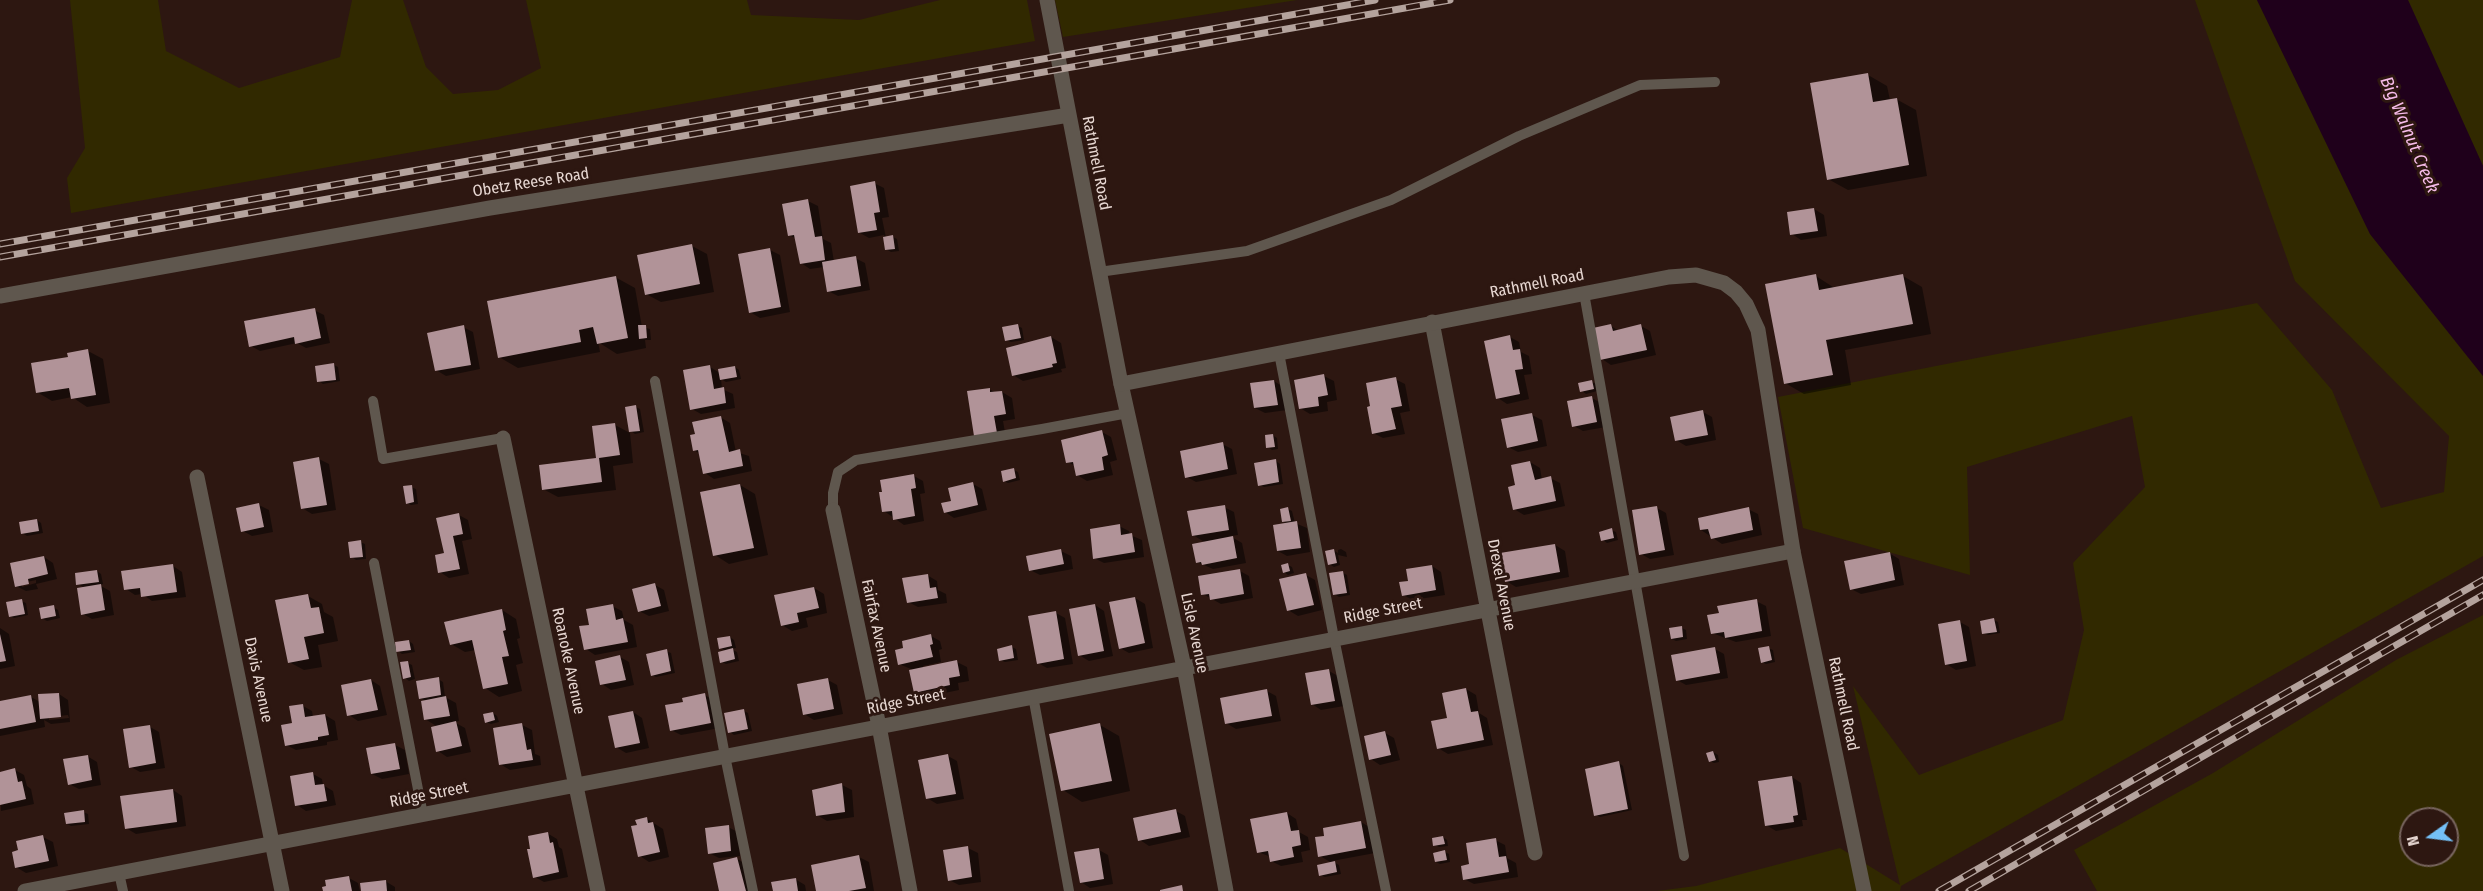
<!DOCTYPE html>
<style>
body{margin:0}
#map{position:relative;width:2483px;height:891px;overflow:hidden;background:#2d1711;font-family:"Fira Sans Condensed",sans-serif}
canvas{display:block}
.north{position:absolute;left:2399px;top:807px;width:60px;height:60px;box-sizing:border-box;background:#2d1711;border:2px solid #77645e;border-radius:50%;rotate:256deg;font-size:16px;font-weight:700;line-height:24px;text-align:center;color:#e7d7d2}
.north::after{content:'';display:block;margin:auto;width:21px;height:27px;background:#74c0f6;clip-path:polygon(50% 0,100% 100%,50% 72%,0 100%)}
</style>
<div id="map">
<canvas width="2483" height="891"></canvas>
<div class="north">N</div>
</div>
<script>
const ctx = document.querySelector('canvas').getContext('2d');
ctx.lineJoin = 'round';
function fill(path, color) {
  ctx.fillStyle = color;
  ctx.fill(path, 'evenodd');
}
function shape(rows) {
  const path = new Path2D();
  for (const r of rows) {
    path.moveTo(r[0], r[1]);
    for (let i = 2; i < r.length; i += 2) path.lineTo(r[i], r[i + 1]);
  }
  return path;
}
function strokePath(path, color, width, dash) {
  ctx.strokeStyle = color;
  ctx.lineWidth = width;
  ctx.lineCap = dash ? 'butt' : 'round';
  ctx.setLineDash(dash || []);
  ctx.stroke(path);
}
function write(font, color, halo, rows, align = 'center') {
  ctx.font = font + ' "Fira Sans Condensed",sans-serif';
  ctx.lineWidth = 6;
  ctx.setLineDash([]);
  ctx.textBaseline = 'middle';
  ctx.strokeStyle = halo;
  ctx.fillStyle = color;
  for (const [text, x, y, turn = 0] of rows) {
    ctx.save();
    ctx.translate(x, y);
    ctx.rotate((+turn || 0) * Math.PI / 180);
    ctx.textAlign = isNaN(turn) ? turn : align;
    if (halo) ctx.strokeText(text, 0, 0);
    ctx.fillText(text, 0, 0);
    ctx.restore();
  }
}
const green = shape([
 [70,0,158,0,166,51,239,88,340,57,352,0,403,0,426,67,453,94,498,90,541,68,526,0,747,0,751,15,859,20,940,0,1027,0,1035,41,71,213,67,178,85,148],
 [1055,0,1297,0,1063,37],
 [2195,0,2257,0,2370,234,2483,376,2483,556,1901,886,1900,891,1657,891,1696,886,1840,848,1900,885,1853,686,1919,775,2063,720,2084,630,2073,563,2145,487,2132,416,1967,467,1970,575,1803,528,1778,397,2257,303,2332,390,2381,508,2444,492,2449,436,2295,281],
 [2408,0,2483,0,2483,166],
 [2483,615,2483,891,2097,891,2074,850,2213,773,2396,660],
 [2411,819,2447,819,2447,855,2411,855]
]);
const water = shape([
 [2257,0,2408,0,2483,166,2483,376,2370,234]
]);
const shadow = shape([
 [1868,75,1887,86,1890,100,1896,99,1916,110,1927,176,1848,190,1828,179],
 [874,183,884,188,889,217,882,218,886,238,893,237,897,239,899,251,891,252,886,249,884,235,869,238,860,233],
 [808,201,818,206,823,239,831,243,834,262,855,258,865,263,870,290,838,296,828,291,824,267,810,269,801,263,797,239,789,235],
 [1814,209,1824,215,1827,236,1801,240,1792,234],
 [692,246,707,254,714,292,661,302,646,294],
 [770,250,780,255,790,312,760,318,750,312],
 [1816,276,1836,289,1903,276,1922,287,1931,334,1845,350,1851,385,1804,394,1785,383],
 [615,277,635,288,642,327,650,329,651,340,645,340,646,348,617,354,598,342,600,352,518,368,499,357],
 [314,310,324,315,330,343,306,348,297,343,260,351,251,346],
 [1018,326,1022,328,1024,340,1011,342,1006,340],
 [1611,326,1619,331,1641,326,1650,331,1656,355,1611,365,1602,359],
 [463,327,473,332,480,369,446,376,436,370],
 [1051,337,1061,343,1066,368,1061,369,1062,372,1023,381,1013,375],
 [1510,337,1519,342,1521,352,1529,356,1532,374,1524,375,1529,399,1507,404,1498,398],
 [88,351,103,359,110,403,87,407,72,397,52,401,37,392,70,358],
 [334,365,338,367,340,381,323,384,319,381],
 [710,367,720,373,735,367,739,370,741,379,726,382,721,379,722,389,733,394,735,408,701,414,692,409],
 [1324,376,1334,381,1337,400,1327,402,1328,411,1310,414,1300,408],
 [1395,379,1405,384,1410,411,1400,413,1405,434,1383,438,1373,433],
 [1274,381,1283,387,1287,410,1265,413,1255,408],
 [1592,382,1596,384,1597,391,1586,394,1582,391],
 [989,389,996,393,1002,392,1012,398,1015,419,1003,421,1006,438,985,441],
 [1592,398,1601,403,1606,427,1583,431,1574,426],
 [636,407,640,409,644,432,635,434,631,431],
 [1703,412,1712,417,1716,440,1686,446,1676,440],
 [1532,415,1542,420,1547,446,1518,452,1508,447],
 [720,417,730,423,736,452,749,456,752,471,714,479,705,473,700,454,694,450,697,435],
 [615,425,630,433,633,463,613,466,616,490,558,497,543,489,597,459],
 [1102,432,1111,437,1117,460,1110,462,1113,475,1087,481,1077,475,1075,466,1068,462],
 [1272,435,1277,438,1278,449,1272,450,1268,447],
 [1222,444,1232,449,1237,474,1196,482,1187,477],
 [319,459,329,464,336,510,312,514,302,508],
 [1276,461,1280,464,1283,484,1264,487,1260,485],
 [1530,462,1540,468,1542,480,1550,478,1560,483,1565,506,1524,515,1514,509,1517,487],
 [1014,470,1018,472,1020,480,1008,483,1004,481],
 [914,476,923,481,925,493,920,494,924,521,904,525,884,511],
 [973,484,982,489,987,510,954,518,945,512],
 [740,485,755,494,768,555,729,564,715,555],
 [411,487,416,489,418,504,411,505,407,503],
 [259,505,269,510,273,532,252,536,243,531],
 [1224,507,1234,512,1238,535,1230,536,1242,543,1246,563,1213,569,1197,562,1206,543,1193,535],
 [1657,508,1666,513,1674,555,1650,559,1641,554],
 [1288,509,1292,511,1295,523,1307,528,1310,552,1287,556,1278,551,1288,524,1284,522],
 [1748,509,1758,514,1762,535,1722,544,1701,530],
 [459,515,468,520,472,539,462,541,469,574,449,578,440,572],
 [37,520,41,523,43,533,27,536,22,533],
 [1119,526,1129,531,1130,535,1142,540,1144,557,1104,563,1094,558],
 [1611,530,1616,532,1618,540,1607,543,1603,540],
 [360,542,365,544,366,559,356,560,352,557],
 [1555,545,1565,551,1569,577,1516,587,1506,581],
 [1341,549,1346,552,1347,557,1338,555,1340,565,1334,567,1329,564,1333,550,1338,553,1338,550],
 [1061,551,1071,556,1073,569,1040,575,1030,570],
 [1889,553,1899,559,1904,585,1861,594,1851,589],
 [44,557,53,563,57,579,36,584,38,589,26,591,16,586],
 [36,580,36,583,22,587,22,583],
 [1288,565,1292,567,1294,573,1288,575,1284,572],
 [173,566,182,572,186,597,152,601,142,594,135,595,126,589],
 [1432,566,1441,572,1445,595,1413,600,1403,595,1410,582],
 [97,571,101,574,103,584,99,585,110,591,114,615,92,619,83,614,85,588,78,584],
 [1240,571,1249,576,1253,598,1221,604,1203,594],
 [1343,573,1347,575,1350,595,1339,597,1334,594],
 [927,575,937,581,938,590,946,594,947,603,918,607,908,602],
 [1306,575,1315,580,1322,610,1298,616,1288,610],
 [655,585,664,590,669,611,649,616,639,611],
 [814,588,824,594,827,613,806,618,808,627,792,631,782,625],
 [308,596,322,604,324,612,333,617,338,641,318,645,322,667,304,670,289,662],
 [1135,598,1145,604,1153,648,1129,653,1120,648],
 [21,601,26,603,28,615,14,618,10,616],
 [1756,601,1766,606,1771,636,1736,642,1712,633,1720,614],
 [1095,605,1104,611,1113,656,1089,661,1079,655],
 [612,606,622,611,624,620,633,625,637,647,595,655,586,649,591,626],
 [53,607,58,610,60,618,47,621,43,619],
 [502,610,516,619,520,638,517,639,523,663,516,665,522,691,499,697,485,688,476,650,465,652,451,644],
 [1056,613,1065,618,1073,664,1047,668,1038,663],
 [1994,620,1998,622,2000,633,1988,635,1983,633],
 [1960,622,1969,627,1976,666,1956,670,1946,664],
 [0,628,9,634,15,666,0,669],
 [1682,628,1686,630,1687,639,1676,641,1672,639],
 [931,636,940,641,942,649,939,650,941,662,923,666,923,669,957,662,967,667,969,681,958,683,959,690,925,697,915,692,911,669,899,664,905,649],
 [730,637,734,640,736,648,731,649,737,652,739,661,726,664,722,662,726,651,721,648],
 [409,641,413,644,415,652,402,654,398,651],
 [1012,647,1016,649,1018,660,1005,662,1000,660],
 [1768,648,1773,650,1775,662,1766,664,1762,662],
 [1715,649,1724,654,1728,678,1686,685,1677,680],
 [666,651,671,653,675,673,656,677,652,675],
 [620,657,629,662,634,685,611,690,602,684],
 [408,663,412,665,415,679,409,681,405,678],
 [1329,671,1338,676,1344,706,1321,710,1312,704],
 [438,679,443,682,445,697,456,703,459,721,454,722,465,728,471,752,447,757,438,751,438,727,425,719,426,701,420,698],
 [371,680,380,686,387,715,358,721,349,715],
 [828,680,837,685,843,714,814,720,804,714],
 [1466,689,1476,695,1479,713,1487,718,1493,745,1448,754,1438,748,1449,719],
 [1267,691,1276,696,1281,721,1236,729,1226,723],
 [59,694,68,700,70,722,51,724,44,720,45,727,0,736,0,703,31,697,40,702],
 [68,715,69,718,49,720,49,717],
 [705,695,714,701,720,728,681,735,671,730,685,703],
 [303,706,312,711,313,717,325,715,335,721,338,740,327,742,327,745,296,750,286,745],
 [744,711,748,713,752,731,734,735,730,732],
 [633,712,642,718,649,748,626,753,616,747],
 [493,713,497,716,499,722,491,724,486,722],
 [522,725,532,730,535,754,540,756,541,765,510,770,500,764],
 [1100,725,1119,736,1130,791,1082,802,1063,790],
 [150,727,159,732,165,768,140,772,131,767],
 [1385,733,1394,738,1400,760,1380,765,1371,759],
 [395,745,405,750,409,774,382,779,372,774],
 [1713,752,1718,755,1719,762,1714,763,1710,761],
 [87,756,97,762,101,785,79,789,69,784],
 [948,756,957,761,964,799,937,804,927,798],
 [1619,763,1623,766,1632,810,1600,817,1596,815],
 [15,770,24,775,27,786,31,789,34,804,1,811,0,773],
 [313,774,322,779,323,785,333,791,336,805,306,811,297,805],
 [1792,777,1801,783,1807,820,1802,820,1803,826,1776,831,1766,825],
 [842,785,852,790,854,817,827,821,817,815,814,791],
 [173,790,182,796,186,826,136,834,126,828],
 [1176,811,1185,816,1190,837,1149,846,1140,840],
 [83,812,88,814,89,824,71,826,67,824],
 [1287,813,1296,819,1299,832,1308,837,1310,850,1301,852,1303,862,1281,866,1271,861,1271,857,1258,852],
 [647,819,663,829,669,857,649,862,640,856,639,826],
 [1361,822,1371,828,1375,853,1332,861,1339,865,1341,874,1325,877,1320,875,1332,863,1320,856,1326,837],
 [728,827,738,832,740,856,719,858,709,853],
 [547,833,557,839,559,847,562,849,568,877,544,882,535,877],
 [43,837,53,842,58,866,26,873,16,867],
 [1443,837,1447,840,1448,846,1439,847,1435,845],
 [1495,840,1505,845,1507,858,1516,863,1518,877,1474,884,1464,879,1471,866],
 [968,848,978,853,981,882,959,885,949,880],
 [1099,850,1108,855,1113,884,1090,888,1081,882],
 [1445,852,1449,854,1450,862,1440,864,1436,862],
 [859,857,869,862,874,891,818,891],
 [737,859,747,864,753,891,721,891],
 [349,878,358,883,360,891,324,891],
 [795,879,805,885,806,891,774,891],
 [385,881,395,887,395,891,362,891]
]);
const building = shape([
 [1868,73,1873,102,1897,98,1909,165,1827,180,1810,83],
 [875,181,880,212,874,213,877,230,858,233,850,186],
 [808,199,815,237,822,236,825,260,800,264,794,235,788,236,782,204],
 [1814,208,1818,231,1790,235,1787,212],
 [893,235,895,249,885,250,883,237],
 [692,244,700,284,645,295,637,255],
 [770,248,781,307,749,313,738,254],
 [856,256,861,286,827,292,822,262],
 [1816,274,1819,290,1903,274,1913,324,1826,340,1833,375,1784,384,1765,284],
 [616,276,628,338,597,344,593,327,579,330,581,342,498,358,487,301],
 [315,308,321,338,295,344,294,337,249,347,244,321],
 [1018,324,1021,338,1005,341,1002,327],
 [1611,324,1613,331,1641,324,1647,350,1600,360,1593,328],
 [464,325,471,365,435,371,427,333],
 [638,325,646,325,647,338,639,339],
 [1510,335,1513,350,1520,349,1523,369,1515,370,1520,394,1496,399,1484,341],
 [1051,336,1057,363,1052,364,1053,367,1012,376,1006,348],
 [88,349,96,395,71,399,69,388,36,393,31,363,68,357,67,353],
 [334,363,336,380,317,382,315,366],
 [710,365,714,389,724,387,726,403,690,410,683,370],
 [735,366,737,377,720,380,718,369],
 [1324,374,1328,395,1318,397,1319,406,1299,409,1294,380],
 [1396,377,1402,406,1391,408,1396,429,1372,434,1367,407,1370,406,1366,383],
 [1274,380,1278,405,1254,408,1250,383],
 [1592,380,1594,389,1580,392,1578,383],
 [990,388,990,392,1002,391,1006,414,994,416,997,433,974,436,967,391],
 [1592,396,1597,422,1572,427,1567,401],
 [636,405,640,431,629,432,625,407],
 [1703,410,1708,435,1675,441,1670,417],
 [1532,413,1538,441,1507,448,1501,419],
 [721,416,729,452,740,449,743,466,703,474,698,450,693,451,690,435,695,434,692,422],
 [615,423,620,455,599,458,602,482,542,490,539,465,596,458,592,426],
 [1102,430,1108,455,1102,457,1104,470,1076,476,1073,462,1066,463,1061,440],
 [1273,434,1275,447,1266,448,1265,435],
 [1223,442,1228,469,1185,478,1180,451],
 [319,457,327,505,301,509,293,462],
 [1276,459,1279,482,1258,486,1254,463],
 [1530,461,1535,480,1551,476,1556,501,1513,510,1508,487,1515,485,1511,465],
 [1014,468,1016,478,1003,482,1001,471],
 [914,474,916,488,911,489,915,516,893,520,892,511,882,512,879,492,882,492,880,480],
 [973,482,978,505,944,513,941,503,951,501,948,488],
 [740,484,754,548,713,556,700,492],
 [412,485,414,502,406,504,403,486],
 [259,503,264,527,241,532,236,508],
 [1225,505,1229,530,1192,536,1187,511],
 [1657,506,1665,550,1639,555,1632,510],
 [1288,507,1291,521,1282,522,1280,509],
 [1749,507,1753,530,1711,539,1708,529,1700,530,1698,518],
 [459,513,463,534,453,536,460,569,438,573,435,555,444,553,436,518],
 [37,519,39,531,21,534,19,522],
 [1297,521,1301,548,1277,551,1273,525],
 [1120,524,1121,535,1132,533,1135,552,1093,559,1090,529],
 [1612,528,1614,538,1601,541,1599,532],
 [1233,536,1237,558,1202,565,1201,562,1196,563,1192,544],
 [361,540,363,557,350,558,348,542],
 [1555,544,1560,572,1505,582,1500,553],
 [1061,549,1064,564,1029,571,1026,556],
 [1334,549,1337,563,1328,565,1325,551],
 [1890,552,1895,580,1850,590,1844,561],
 [44,556,48,574,28,579,29,584,15,587,10,563],
 [1288,563,1290,571,1283,573,1281,565],
 [173,564,177,592,141,597,140,588,124,590,121,571],
 [1432,565,1436,590,1402,596,1399,582,1408,581,1406,569],
 [1240,569,1244,594,1210,600,1209,594,1201,595,1198,576],
 [97,570,99,582,76,585,75,573],
 [1343,571,1347,593,1333,595,1329,573],
 [1306,573,1314,605,1287,611,1279,579],
 [928,574,930,588,936,587,938,598,907,603,902,578],
 [655,583,661,606,638,612,632,589],
 [101,584,105,610,81,615,77,588],
 [814,587,819,608,797,613,799,622,781,626,774,595],
 [308,594,311,608,319,607,324,633,304,637,309,659,288,663,275,600],
 [1135,597,1145,643,1119,649,1109,602],
 [22,599,25,614,9,617,6,602],
 [1757,599,1762,631,1725,638,1724,632,1711,634,1707,615,1719,613,1717,606],
 [613,604,616,620,623,618,628,642,584,650,579,626,589,625,586,609],
 [1095,604,1104,651,1078,656,1069,609],
 [54,605,56,616,41,619,39,608],
 [502,609,506,630,503,631,509,656,502,657,508,684,483,689,472,640,450,645,444,622],
 [1056,611,1064,659,1037,664,1028,616],
 [1994,618,1997,632,1982,634,1980,621],
 [1960,620,1967,661,1945,665,1938,624],
 [1682,626,1683,637,1671,639,1669,628],
 [0,634,6,661,0,662],
 [931,634,933,644,930,645,933,657,898,665,895,650,903,648,902,641],
 [730,636,732,646,719,649,717,638],
 [409,640,411,650,396,652,395,642],
 [1012,645,1014,658,999,661,997,649],
 [1769,646,1772,660,1761,663,1758,648],
 [1715,647,1720,673,1676,681,1671,655],
 [733,648,735,659,720,663,718,652],
 [667,649,671,671,651,676,646,654],
 [620,655,626,680,600,685,595,661],
 [957,660,960,676,949,678,950,685,914,693,909,670],
 [408,661,411,677,403,679,400,662],
 [1329,669,1335,701,1311,705,1305,673],
 [439,677,441,695,419,699,416,681],
 [828,678,834,709,803,715,797,684],
 [371,679,378,710,347,716,341,685],
 [1466,688,1471,712,1478,711,1484,740,1437,749,1431,721,1447,718,1442,693],
 [1267,689,1272,716,1225,724,1220,698],
 [59,693,61,717,40,719,38,694],
 [705,693,711,723,670,731,665,705,683,702,682,698],
 [31,695,36,722,0,729,0,701],
 [446,696,450,716,424,720,421,701],
 [303,704,305,717,325,714,329,735,318,737,318,740,285,746,281,725,292,723,289,706],
 [744,709,748,729,728,733,724,713],
 [633,711,640,743,615,748,608,716],
 [493,712,495,720,485,723,483,714],
 [456,721,462,746,436,752,431,727],
 [522,723,527,750,531,749,533,760,499,765,493,728],
 [1100,723,1112,781,1061,791,1049,734],
 [150,725,156,763,129,768,123,729],
 [1385,731,1391,755,1369,760,1364,736],
 [395,743,400,769,371,774,366,748],
 [1713,751,1716,760,1709,762,1706,753],
 [948,754,956,794,926,799,918,760],
 [88,755,92,780,68,785,63,759],
 [1619,761,1628,809,1594,816,1585,769],
 [15,768,18,782,22,781,26,799,0,805,0,772],
 [313,772,315,785,324,784,327,801,295,806,290,776],
 [1792,776,1798,815,1793,816,1794,822,1765,826,1758,781],
 [842,783,845,812,816,816,812,790],
 [173,789,177,822,125,829,120,796],
 [1176,809,1181,832,1138,841,1133,818],
 [84,810,85,822,66,824,64,813],
 [1287,812,1291,831,1299,830,1301,845,1292,847,1294,857,1270,862,1268,851,1257,853,1250,819],
 [647,817,648,823,653,822,660,852,638,857,631,826,637,825,635,820],
 [1361,821,1366,848,1318,857,1315,837,1324,836,1323,828],
 [729,825,731,851,708,854,705,828],
 [548,832,550,843,553,842,559,872,533,878,527,849,530,849,528,836],
 [43,835,49,861,15,868,12,852,18,850,16,841],
 [1443,836,1445,844,1433,846,1432,838],
 [1496,838,1499,857,1506,856,1509,872,1463,880,1461,866,1469,864,1466,843],
 [968,846,972,877,948,881,943,850],
 [1099,848,1104,879,1080,883,1074,852],
 [1445,850,1447,860,1435,862,1433,853],
 [859,855,866,888,849,891,816,891,811,865],
 [737,857,746,891,719,891,713,863],
 [1335,861,1337,872,1319,876,1317,865],
 [349,876,352,891,323,891,322,887,326,886,325,880],
 [796,878,798,891,773,891,771,882],
 [386,880,387,891,361,891,360,883],
 [1182,885,1183,891,1160,891,1160,890]
]);
const service = shape([
 [1099,272,1247,251,1391,200,1519,136,1640,85,1715,82],
 [1584,293,1684,856],
 [1279,353,1334,638,1386,891],
 [655,381,725,756,753,891],
 [373,401,383,459,503,438],
 [833,510,833,493,838,472,856,460,1042,429,1128,413],
 [374,563,423,815],
 [1033,696,1069,891],
 [119,873,123,891]
]);
const minor = shape([
 [1432,322,1535,853],
 [1121,384,1184,667,1226,891],
 [503,438,598,891],
 [197,477,282,891],
 [833,510,879,726,910,891],
 [25,891,1793,551]
]);
const tertiary = shape([
 [1047,0,1121,384,1669,277,1696,275,1724,283,1736,292,1746,304,1758,330,1793,551,1864,891],
 [0,296,490,208,1069,115]
]);
const rail = shape([
 [0,244,1375,0],
 [0,257,1450,0],
 [1939,891,2483,580],
 [1969,891,2483,595]
]);
const streetNames = [
 ["Rathmell Road",1096,163,79],
 ["Obetz Reese Road",531,183,-9],
 ["Rathmell Road",1537,284,-11],
 ["Drexel Avenue",1501,585,79],
 ["Ridge Street",1383,611,-11],
 ["Fairfax Avenue",876,626,78],
 ["Lisle Avenue",1194,633,78],
 ["Roanoke Avenue",568,661,78],
 ["Davis Avenue",258,680,78],
 ["Ridge Street",906,702,-11],
 ["Rathmell Road",1843,704,78],
 ["Ridge Street",429,795,-11]
];
const waterNames = [
 ["Big Walnut Creek",2409,135,67]
];
fill(green, '#312900');
fill(water, '#1f001b');
fill(shadow, '#0007');
fill(building, '#b19398');
strokePath(service, '#5f574e', 10);
strokePath(minor, '#5f574e', 15);
strokePath(tertiary, '#5f574e', 15);
strokePath(rail, '#b4a39d', 7);
strokePath(rail, '#2d1711', 4.5, [14]);
write('16px', '#e7d7d2', '#2d1711', streetNames);
write('italic 18px', '#f6bbe9', '#2d1711', waterNames);
</script>
